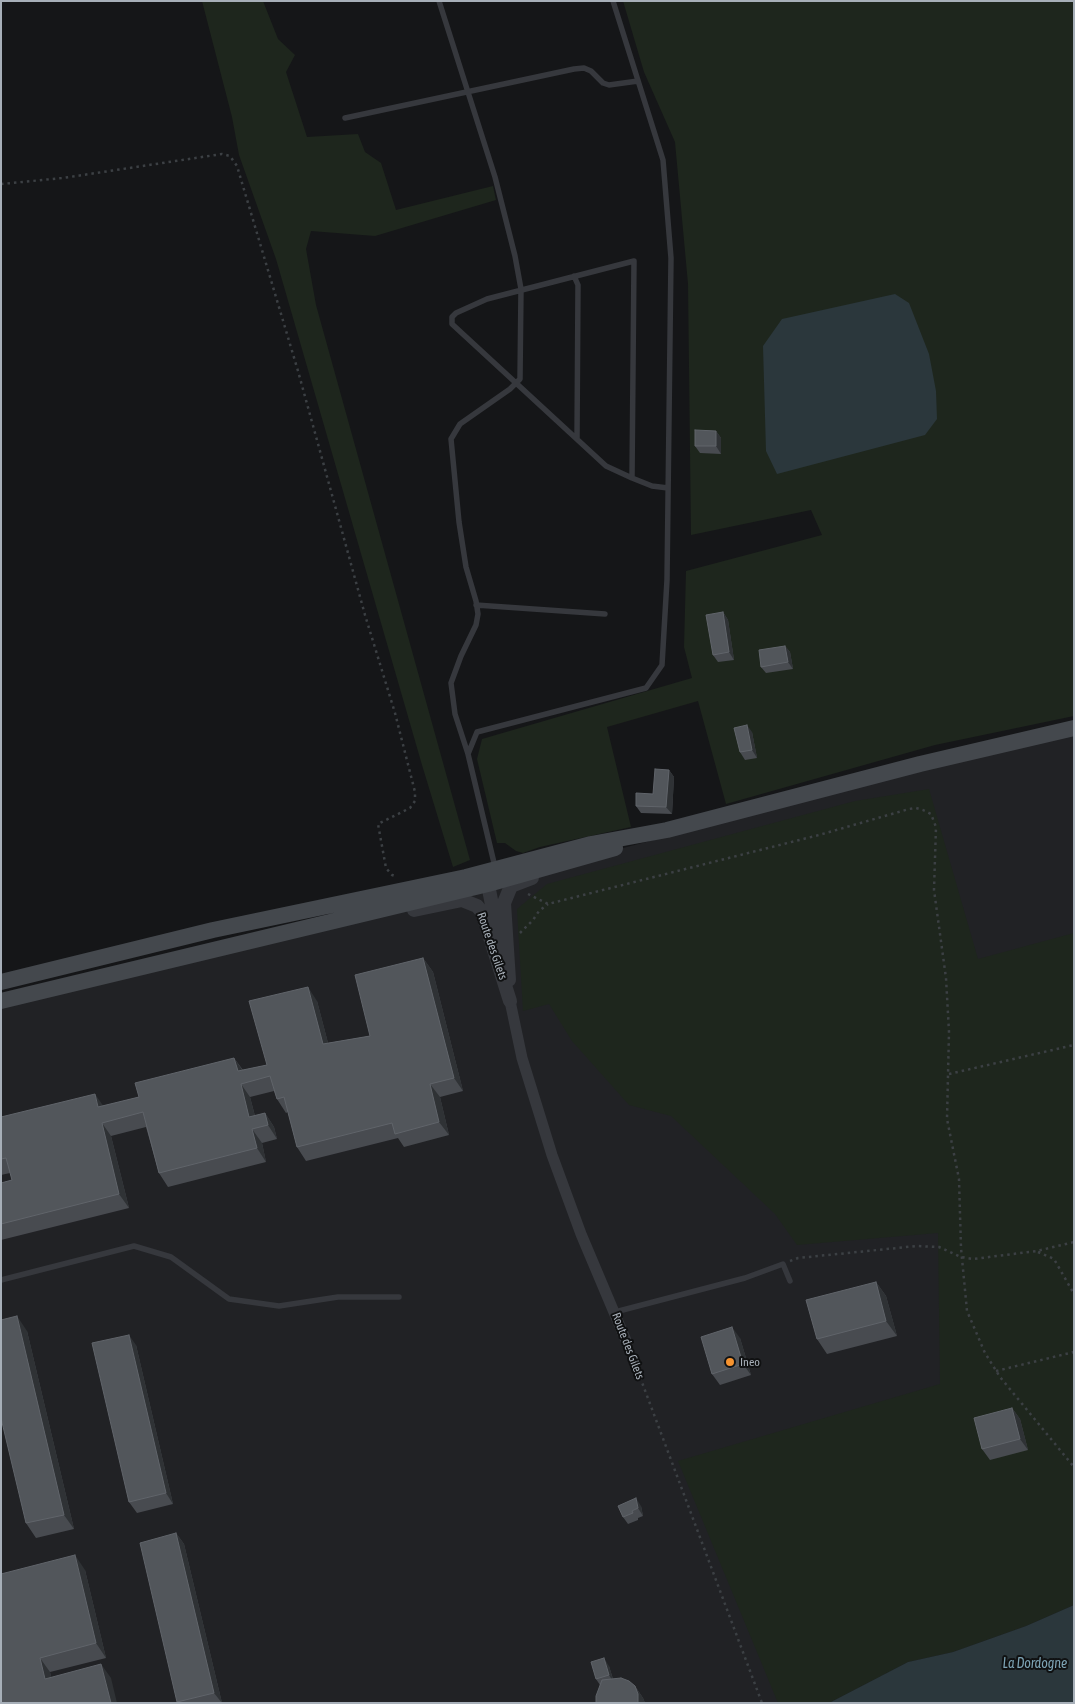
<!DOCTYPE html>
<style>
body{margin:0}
#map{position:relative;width:1075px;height:1704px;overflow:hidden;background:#151618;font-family:"Asap Condensed",sans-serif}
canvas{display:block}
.frame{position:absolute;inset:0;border:2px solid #a7afb8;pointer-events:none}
</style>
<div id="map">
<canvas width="1075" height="1704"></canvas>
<div class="frame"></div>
</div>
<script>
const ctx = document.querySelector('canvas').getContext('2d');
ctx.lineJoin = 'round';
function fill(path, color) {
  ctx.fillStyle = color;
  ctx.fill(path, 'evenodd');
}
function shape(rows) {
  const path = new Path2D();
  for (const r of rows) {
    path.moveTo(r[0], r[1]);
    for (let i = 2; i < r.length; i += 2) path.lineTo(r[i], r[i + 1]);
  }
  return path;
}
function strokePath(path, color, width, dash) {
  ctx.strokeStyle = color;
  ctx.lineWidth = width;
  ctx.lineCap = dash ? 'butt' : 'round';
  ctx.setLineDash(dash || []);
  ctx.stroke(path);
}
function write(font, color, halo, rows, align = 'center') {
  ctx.font = font + ' "Asap Condensed",sans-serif';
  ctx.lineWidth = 4;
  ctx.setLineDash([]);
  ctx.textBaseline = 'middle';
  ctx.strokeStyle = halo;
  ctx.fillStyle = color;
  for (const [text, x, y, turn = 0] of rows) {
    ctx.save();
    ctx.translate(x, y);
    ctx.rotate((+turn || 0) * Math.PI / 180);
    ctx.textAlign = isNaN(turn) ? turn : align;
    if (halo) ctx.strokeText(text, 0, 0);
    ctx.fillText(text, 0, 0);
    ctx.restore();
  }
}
const built = shape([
 [1074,731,1074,1605,1026,1626,953,1652,908,1662,829,1703,1,1703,1,1001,569,862]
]);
const green = shape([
 [202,1,263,1,278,39,295,55,286,72,307,137,358,134,365,152,381,163,396,210,493,186,496,200,375,236,311,231,306,249,316,305,470,860,453,867,422,765,276,259,239,155,232,117],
 [623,1,1074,1,1074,716,935,745,726,804,698,701,607,727,631,827,540,847,523,853,516,851,505,843,497,843,477,759,482,739,692,678,684,647,686,571,822,535,811,510,691,535,688,284,675,142,644,72],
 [929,789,978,959,1074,933,1074,1605,1026,1626,953,1652,908,1662,829,1703,778,1703,678,1461,940,1384,938,1233,797,1245,775,1214,671,1116,629,1105,572,1041,549,1004,523,1011,517,909,547,884,855,801]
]);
const water = shape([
 [895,294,909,303,929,354,936,391,937,419,925,435,777,474,766,451,763,346,782,319],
 [1074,1605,1074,1703,829,1703,908,1662,953,1652,1026,1626]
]);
const path = shape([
 [1,184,63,178,222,154,230,156,237,166,298,371,365,615,395,713,415,792,415,801,410,808,378,824,386,868,392,875,395,876],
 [528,894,548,904,819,835,909,809,916,808,923,810,931,814,936,827,934,890,946,978,949,1032,947,1119,959,1179,961,1248,967,1311,985,1353,1000,1377,1074,1467],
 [520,933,533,920,539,911,548,904],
 [949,1074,1074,1045],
 [1038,1252,1054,1259,1074,1294],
 [790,1261,798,1258,917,1246,939,1247,961,1257,973,1259,1037,1251,1074,1242],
 [631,1353,762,1703],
 [996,1371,1074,1352]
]);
const service = shape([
 [439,1,495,177,515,256,521,289,520,379,510,389,460,424,451,439,459,522,466,567,476,601,478,614,476,625,461,656,451,683,455,714,468,754],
 [345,118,574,69,584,68,591,71,603,83,609,85,638,81],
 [574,276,578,285,577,439],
 [632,478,634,261,487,299,456,313,452,317,452,324,606,466,632,478,652,486,668,488],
 [476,605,605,614],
 [495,867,468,754,477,732,646,688,662,665,667,580,671,258,663,160,613,1],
 [1,1280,134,1246,171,1257,229,1299,279,1306,338,1297,399,1297],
 [615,1312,745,1278,783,1264,790,1281]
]);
const minor = shape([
 [510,1001,522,1058,552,1155,581,1234,627,1343]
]);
const tertiary = shape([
 [486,874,499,941],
 [414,910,462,900,477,906,482,912,510,1001],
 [509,980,504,903,511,886,532,878]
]);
const secondary = shape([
 [1,982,213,930,466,877,591,844,667,830,920,764,1074,728],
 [1,1001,488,884,615,848]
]);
const wall = shape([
 [716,431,721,438,721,454,700,453,695,446],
 [723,612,728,620,734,660,718,662,713,655],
 [785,646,790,652,793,669,766,673,761,667],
 [752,732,757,758,745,760,740,752],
 [669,770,674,777,672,814,641,813,636,806,653,794],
 [423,958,433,972,463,1091,440,1097,449,1135,404,1147,398,1138,306,1161,297,1147,288,1112,286,1113,277,1099,274,1091,250,1097,255,1116,265,1113,274,1127,277,1139,262,1143,266,1162,168,1187,159,1173,146,1127,111,1136,129,1208,1,1240,1,1183,12,1180,10,1173,1,1175,1,1117,103,1106,139,1097,234,1058,243,1070,267,1065,317,1001,328,1043,370,1036],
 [876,1282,886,1296,897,1336,827,1354,817,1339],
 [27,1331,74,1529,36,1538,26,1523],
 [740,1338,751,1375,720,1385,712,1374],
 [136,1345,173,1504,137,1513,129,1502],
 [1012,1408,1020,1419,1028,1450,990,1460,982,1449],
 [641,1506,643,1516,638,1518,638,1520,628,1524,623,1517],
 [176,1533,184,1544,222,1703,178,1703,177,1702],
 [85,1570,106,1658,50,1672,51,1677,111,1678,1,1703],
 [609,1666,613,1679,635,1686,643,1698,645,1703,596,1703,600,1685,596,1679]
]);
const shadedWall = shape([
 [716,431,721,438,721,454,716,446],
 [723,612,728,620,734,660,729,652],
 [785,646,790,652,793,669,788,662],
 [747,725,752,732,757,758,752,750],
 [669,770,674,777,672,814,666,807],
 [423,958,433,972,463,1091,454,1078],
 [308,987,317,1001,332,1058,323,1044],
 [234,1058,243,1071,238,1071],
 [241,1084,250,1097,258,1128,249,1117],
 [430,1084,440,1097,449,1135,439,1122],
 [95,1094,104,1107,98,1107],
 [265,1113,274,1127,277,1139,268,1125],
 [102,1123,111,1136,129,1208,119,1194],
 [252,1129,262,1143,266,1162,257,1148],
 [876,1282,886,1296,897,1336,886,1321],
 [17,1316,27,1331,74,1529,64,1515],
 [732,1327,740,1338,751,1375,743,1364],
 [129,1335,136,1345,173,1504,166,1493],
 [1012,1408,1020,1419,1028,1450,1020,1439],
 [636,1498,641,1506,643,1516,638,1508],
 [176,1533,184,1544,222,1703,214,1693],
 [75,1555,85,1570,106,1658,96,1643],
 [40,1658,50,1672,55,1693,45,1679],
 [604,1658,609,1666,614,1683,609,1675],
 [101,1664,111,1678,117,1703,111,1703],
 [635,1686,643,1698,645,1703,638,1703]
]);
const building = shape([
 [695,430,716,431,716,446,695,446,695,430],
 [723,612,729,652,713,655,706,615,723,612],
 [785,646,788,662,761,667,759,650,785,646],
 [747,725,752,750,740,752,734,728,747,725],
 [655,769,669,770,666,807,636,806,636,793,653,794,655,769],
 [423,958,454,1078,430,1084,439,1122,395,1134,392,1123,297,1147,284,1097,277,1099,270,1076,241,1084,249,1117,265,1113,268,1125,252,1129,257,1148,159,1173,143,1112,102,1123,119,1194,1,1224,1,1183,12,1180,6,1158,1,1159,1,1117,95,1094,98,1107,139,1097,135,1083,234,1058,238,1071,267,1065,249,1001,308,987,323,1044,370,1036,355,975,423,958],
 [876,1282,886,1321,817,1339,806,1300,876,1282],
 [17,1316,64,1515,26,1523,1,1418,1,1320,17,1316],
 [732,1327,743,1364,712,1374,701,1337,732,1327],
 [129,1335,166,1493,129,1502,92,1343,129,1335],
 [1012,1408,1020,1439,982,1449,974,1418,1012,1408],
 [636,1498,638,1508,632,1511,633,1513,623,1517,618,1506,636,1498],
 [176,1533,214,1693,177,1702,140,1543,176,1533],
 [75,1555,96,1643,40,1658,45,1679,101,1664,111,1703,1,1703,1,1574,75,1555],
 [604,1658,609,1675,596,1679,591,1662,604,1658],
 [621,1678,629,1681,635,1686,638,1694,638,1703,596,1703,596,1696,602,1680,621,1678]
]);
const markers = [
 [730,1362,5,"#f6932f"]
];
const streetNames = [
 ["Route des Gilets",492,946,71],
 ["Route des Gilets",628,1346,69]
];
const poiNames = [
 ["Ineo",740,1362]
];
const waterNames = [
 ["La Dordogne",1035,1664]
];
fill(built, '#212225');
fill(green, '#1e261d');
fill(water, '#2b373c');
strokePath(path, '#3c4044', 2.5, [2.5, 4]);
strokePath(service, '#36383d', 5.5);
strokePath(minor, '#36383d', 11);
strokePath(tertiary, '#36383d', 14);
strokePath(secondary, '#44484d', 16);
fill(wall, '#484b50');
fill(shadedWall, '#2f3235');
fill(building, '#52565b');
strokePath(building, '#60646a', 1);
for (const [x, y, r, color] of markers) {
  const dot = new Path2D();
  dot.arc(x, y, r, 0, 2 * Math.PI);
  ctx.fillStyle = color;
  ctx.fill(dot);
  strokePath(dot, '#101112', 2);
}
write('12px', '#a7afb8', '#101112', streetNames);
write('12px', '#a7afb8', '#101112', poiNames, 'left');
write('italic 14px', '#7da3b4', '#101112', waterNames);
</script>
